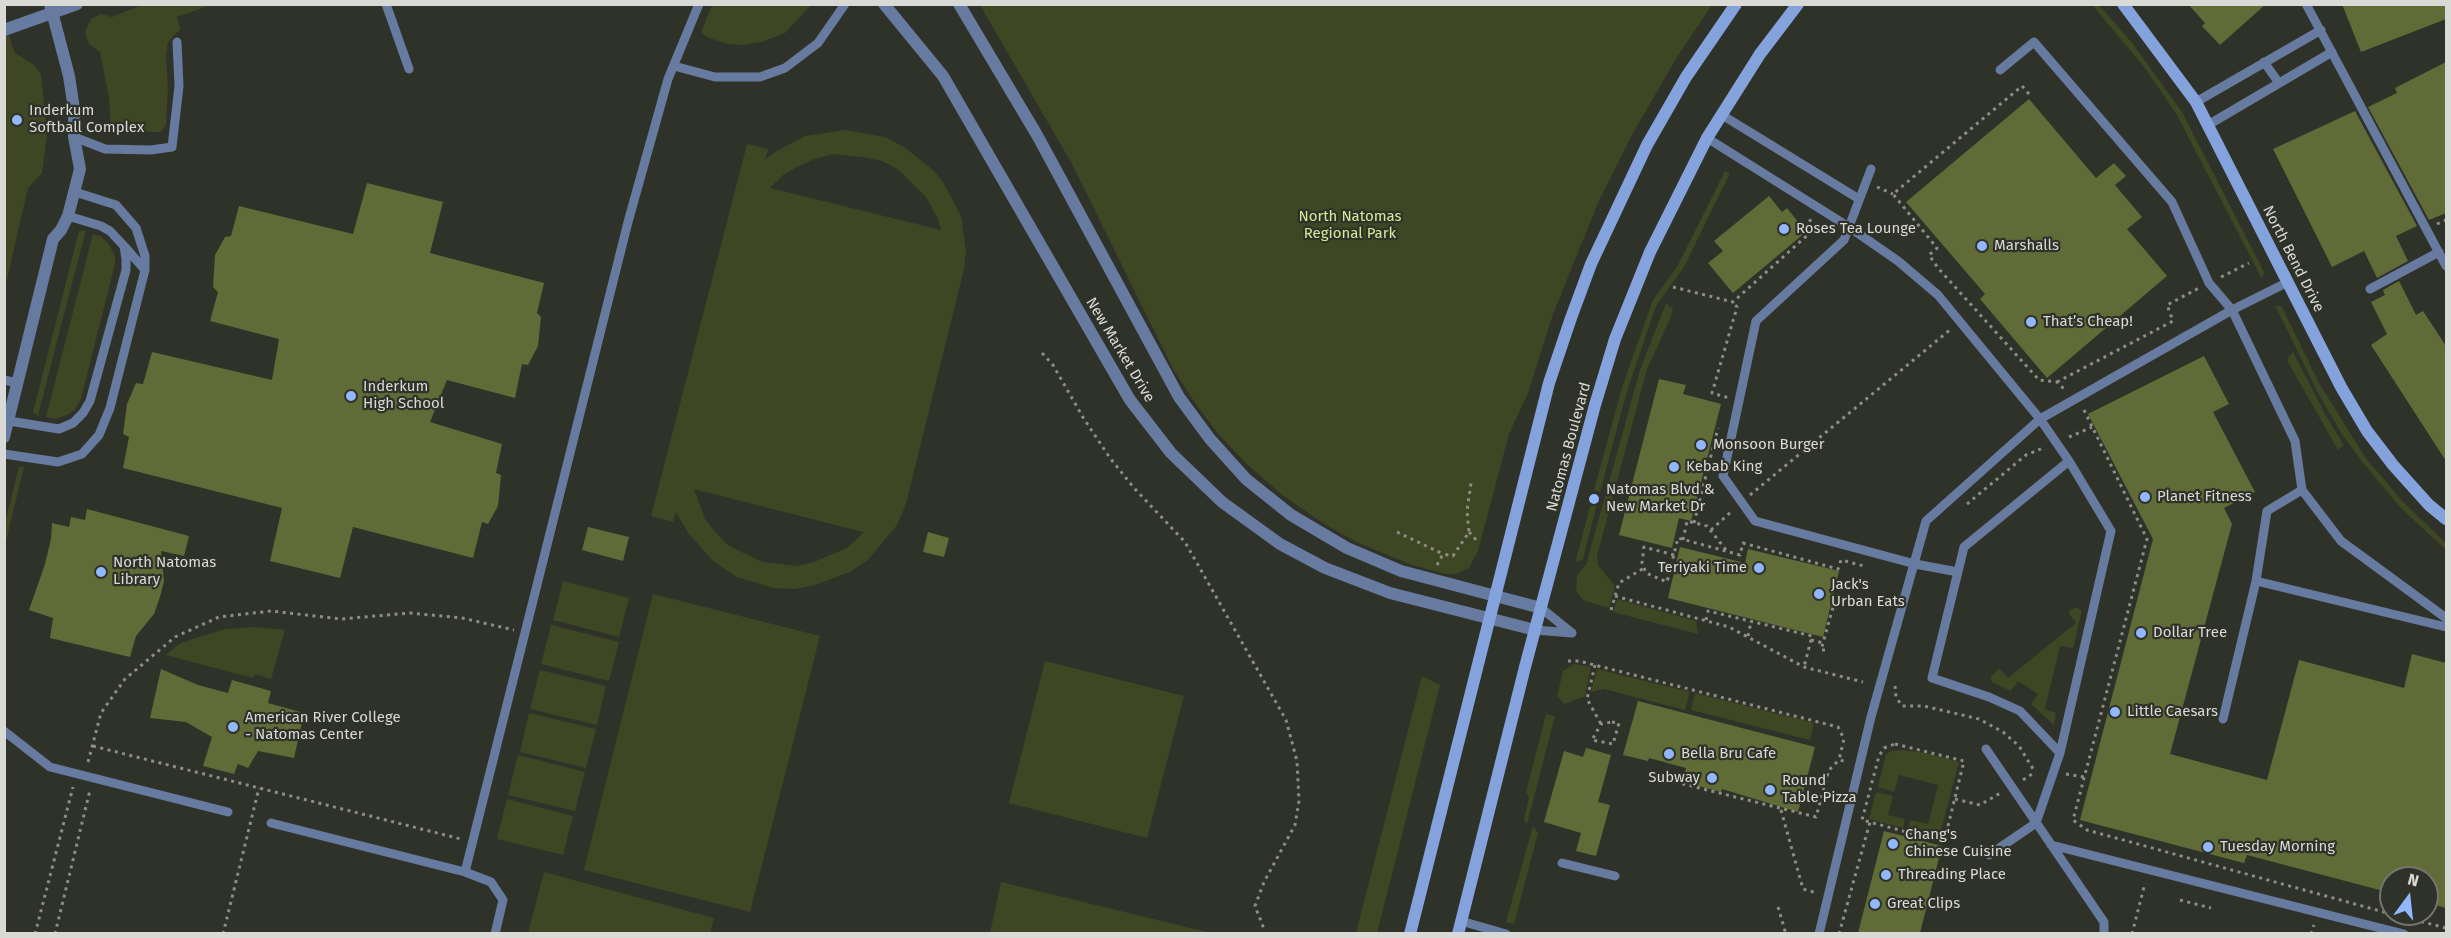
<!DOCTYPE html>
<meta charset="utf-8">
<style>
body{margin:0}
#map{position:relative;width:2451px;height:938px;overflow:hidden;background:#2f3229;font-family:"Fira Sans",sans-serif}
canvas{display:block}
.frame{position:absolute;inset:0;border:6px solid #d9dad5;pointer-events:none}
.north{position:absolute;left:2379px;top:866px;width:60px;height:60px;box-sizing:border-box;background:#2f3229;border:2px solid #73756e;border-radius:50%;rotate:15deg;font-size:16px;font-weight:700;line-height:24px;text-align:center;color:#d9dad5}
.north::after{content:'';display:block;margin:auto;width:21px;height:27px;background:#92b7fd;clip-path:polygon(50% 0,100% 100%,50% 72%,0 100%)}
</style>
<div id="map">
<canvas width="2451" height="938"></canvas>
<div class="frame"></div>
<div class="north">N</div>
</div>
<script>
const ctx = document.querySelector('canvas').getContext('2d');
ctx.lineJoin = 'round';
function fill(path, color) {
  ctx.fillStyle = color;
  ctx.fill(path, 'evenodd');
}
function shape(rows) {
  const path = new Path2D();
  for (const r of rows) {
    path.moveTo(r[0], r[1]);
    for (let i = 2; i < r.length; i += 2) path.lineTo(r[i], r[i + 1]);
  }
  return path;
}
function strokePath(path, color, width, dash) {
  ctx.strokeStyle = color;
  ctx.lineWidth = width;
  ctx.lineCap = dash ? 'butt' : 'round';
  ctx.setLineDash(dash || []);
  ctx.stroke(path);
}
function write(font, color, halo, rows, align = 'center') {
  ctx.font = font + ' "Fira Sans",sans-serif';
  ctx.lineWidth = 4.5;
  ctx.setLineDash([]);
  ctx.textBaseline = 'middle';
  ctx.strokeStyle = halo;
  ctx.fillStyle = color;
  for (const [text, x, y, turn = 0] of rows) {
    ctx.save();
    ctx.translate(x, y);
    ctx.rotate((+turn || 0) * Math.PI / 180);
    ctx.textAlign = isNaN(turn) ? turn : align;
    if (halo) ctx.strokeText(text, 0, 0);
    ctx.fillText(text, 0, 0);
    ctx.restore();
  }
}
const green = shape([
 [142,5,211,5,177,17,180,29,168,42,166,56,168,89,166,125,161,132,111,131,109,98,100,52,89,44,85,32,91,19,101,14,112,17],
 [712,5,712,4,811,5,785,33,762,42,743,45,727,44,707,37,701,32],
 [980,5,1712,5,1677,57,1632,135,1598,203,1553,314,1528,393,1509,434,1478,551,1469,568,1456,574,1446,574,1412,565,1356,542,1318,520,1281,494,1249,466,1219,435,1195,403,1173,369,1072,164],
 [2092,5,2099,5,2133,44,2182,112,2264,272,2262,279,2177,115,2145,68],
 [5,25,15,53,33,64,41,74,47,135,42,173,28,188,5,288],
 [845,130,885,137,904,147,933,170,943,182,961,216,966,251,964,269,906,504,897,525,868,560,850,572,815,585,795,589,773,588,737,577,713,561,689,534,676,512,673,522,651,516,747,144,768,149,765,160,775,152,805,136],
 [832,154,862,157,882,161,899,170,926,197,938,219,941,230,770,188,783,175,795,168,812,160],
 [694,489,863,532,864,532,847,548,814,562,797,566,762,562,729,546,716,533,705,519],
 [1725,171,1730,173,1684,267,1656,306,1627,391,1600,492,1594,490,1623,384,1653,300,1677,267],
 [86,230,63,318,38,416,33,412,79,231],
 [93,234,100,236,108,243,115,256,115,264,81,399,75,410,69,414,56,419,46,417],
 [1666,303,1673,309,1670,319,1647,369,1597,556,1598,565,1615,586,1609,608,1583,600,1576,590,1577,575,1586,565,1640,370],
 [2275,305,2282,307,2319,383,2365,457,2403,502,2446,543,2446,550,2400,507,2364,464,2343,436,2318,393],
 [2293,352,2326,416,2344,445,2338,450,2288,362,2288,358],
 [19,467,24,467,5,545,5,523],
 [1591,502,1597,504,1583,559,1578,562,1576,560],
 [563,581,629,598,619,637,553,620],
 [653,594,820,636,750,912,584,870],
 [1617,599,1696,621,1698,634,1613,612],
 [2076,607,2082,611,2073,648,2060,646,2045,709,2056,713,2054,725,2031,704,2038,694,2018,681,2011,691,1992,682,1990,678,1999,668,2008,678,2076,623,2069,614,2070,610],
 [551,625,619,642,609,681,541,664],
 [255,627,285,630,271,679,255,674,253,678,166,655,179,644,193,639,225,629],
 [1045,661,1184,696,1147,838,1009,803],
 [1574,664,1591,667,1585,696,1564,704,1557,696,1563,671],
 [1597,669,1690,692,1685,710,1604,689,1591,692],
 [540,670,606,686,597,725,530,709],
 [1422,676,1440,685,1377,933,1356,933],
 [1695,693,1814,723,1810,740,1691,710],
 [529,713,596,729,586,768,520,752],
 [1546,714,1555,716,1527,824,1524,820,1529,797,1526,792],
 [1902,750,1926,753,1959,762,1939,838,1908,830,1910,820,1928,824,1938,785,1899,775,1894,792,1878,787,1886,755,1891,751],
 [518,755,585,772,575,811,508,795],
 [1876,792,1893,796,1888,815,1905,819,1903,828,1869,819],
 [507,799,573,816,563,855,497,839],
 [1533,826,1538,833,1514,924,1506,922],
 [544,872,714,918,710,933,528,933],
 [1001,882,1211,933,990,933]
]);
const building = shape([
 [2188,4,2266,4,2220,45,2202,26,2205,23],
 [2342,4,2446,4,2446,19,2361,52],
 [2446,62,2446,213,2429,220,2368,107,2397,93,2395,88],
 [2029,99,2096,178,2114,163,2126,176,2115,185,2142,217,2127,229,2167,276,2047,378,1980,299,1985,294,1906,202],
 [2355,111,2417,226,2396,236,2408,261,2377,278,2364,251,2332,267,2273,149],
 [367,183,443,202,430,253,544,283,537,313,541,317,538,346,528,365,522,364,515,398,447,380,430,422,502,444,496,473,501,475,498,506,488,524,482,522,473,558,353,527,340,578,270,561,282,508,123,468,129,437,123,434,127,404,136,383,143,384,152,352,272,380,279,339,210,321,218,292,213,287,215,255,225,237,231,236,239,206,353,234],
 [1769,196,1782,212,1787,208,1806,232,1733,293,1708,263,1723,251,1714,241],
 [2399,281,2416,315,2423,311,2446,346,2446,461,2371,345,2387,334,2371,302,2385,295,2383,290],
 [2204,356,2229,404,2213,412,2255,492,2224,508,2232,524,2170,754,2267,780,2299,660,2404,688,2412,654,2446,663,2446,908,2427,903,2427,878,2391,878,2391,893,2247,855,2244,863,2080,820,2153,539,2088,414],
 [1659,379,1686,385,1683,394,1721,404,1691,521,1679,518,1672,548,1619,535],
 [87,509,189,536,184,556,161,551,164,581,160,597,154,614,136,636,130,657,50,638,53,618,29,610,45,564,51,539,52,523,69,527,71,517,85,520],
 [588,527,629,537,623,561,582,550],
 [928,532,949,538,944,557,923,552],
 [1680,547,1745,563,1748,549,1839,571,1823,637,1668,598],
 [161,669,198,685,228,693,232,680,271,691,268,703,304,713,294,758,258,751,248,768,238,764,234,774,203,766,212,737,186,722,150,718],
 [1638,701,1815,747,1798,812,1722,789,1721,792,1683,782,1686,768,1649,758,1648,761,1623,755],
 [1586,748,1611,755,1598,802,1610,805,1596,856,1576,851,1581,833,1544,822,1564,751,1583,757],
 [1884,831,1942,846,1920,933,1858,933]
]);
const path = shape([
 [2029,94,2022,86,1893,194,1937,248,1929,255,1938,268,2039,380,2057,382,2065,390],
 [1877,187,1893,194],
 [2437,224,2446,220],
 [2221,277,2249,263],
 [1673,287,1733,302,1812,231,1807,226,1812,217],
 [1042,353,1053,365,1084,419,1110,458,1134,488,1185,542,1286,720,1297,761,1299,801,1295,825,1264,882,1255,906,1264,929],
 [2057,382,2173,321,2167,305,2199,288],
 [1725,398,1726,397,1712,393,1737,307,1733,302],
 [2084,410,2147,539,2073,820,2087,830,2391,914],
 [2069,437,2092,427],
 [1750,495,1951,329],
 [1967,504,2026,455,2043,448],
 [1694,523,1718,428],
 [1711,530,1732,511],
 [1397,532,1443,554],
 [1469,532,1478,542],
 [1683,540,1687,521,1707,526,1726,550],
 [1674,555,1644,547,1642,563,1646,573,1667,582,1678,538,1740,555,1743,543,1838,569,1841,560,1864,566],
 [1437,565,1443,554,1453,556,1469,532,1467,511,1471,483],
 [1615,596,1729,627,1804,667,1863,682],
 [1611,610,1619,583,1644,568],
 [1706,620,1708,611,1812,636,1804,667],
 [1748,636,1751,622],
 [1811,640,1823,643],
 [1825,650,1821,650,1833,607,1837,608],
 [1568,661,1579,661,1838,727,1844,739,1839,760,1848,762],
 [1595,665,1587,699,1601,724],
 [1895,686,1896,697,1902,706,1924,706,1979,719,2003,732,2019,746,2035,772],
 [1612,722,1619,723,1613,744,1592,740,1601,724,1612,722],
 [1895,744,1964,761,1944,842,1862,820,1879,756,1884,748,1895,744],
 [93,746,461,839],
 [88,762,101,713,125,679,175,637,219,617,271,611,341,619,410,613,462,618,514,630],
 [2066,774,2084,777],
 [2023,780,2035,772],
 [1675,782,1816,817,1829,770,1839,760],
 [1955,799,1980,805,2002,792],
 [1781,810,1803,889,1817,893],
 [2180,900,2211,908],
 [1778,907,1786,934],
 [2392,914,2446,928],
 [35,934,73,787],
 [55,934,90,790],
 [223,934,259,788],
 [1839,934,1870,822],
 [2132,934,2145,883],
 [2311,934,2314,925]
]);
const lane = shape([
 [386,4,409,69],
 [2306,4,2446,266],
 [2264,62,2279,83],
 [674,66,715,77,760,77,785,68,818,43,845,4],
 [2000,70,2034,42,2172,202,2209,283,2232,310,2295,441,2302,490,2341,541,2446,618],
 [2196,102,2321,30],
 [1722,115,1859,199],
 [2208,125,2332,52],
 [74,137,105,149,151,150,172,147,179,86,177,42],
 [1707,138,1849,227,1898,261,1938,295,2040,419,2069,461],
 [1871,169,1844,240,1756,321,1723,476,1755,521,1915,564,1958,572],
 [125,247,145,270],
 [2370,289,2439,252],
 [4,380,18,383],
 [9,421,59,429,73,423,83,413,90,401,126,270,126,259,124,246,110,231,101,226,68,216],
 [4,454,58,462,82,454,99,435,110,408,145,270,145,256,136,228,116,205,75,192],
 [2069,461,2111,531,2060,753,2020,711,1989,697,1932,678,1964,547,2069,461],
 [2256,581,2446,627],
 [1541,608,1572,633],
 [1535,630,1572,633],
 [2223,719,2256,581,2267,511,2302,490],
 [4,731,50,767,228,812],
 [1986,749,2104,922,2104,934],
 [271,823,465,872,491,882,503,900,495,934],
 [2051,845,2404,934],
 [1989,855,2036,823,2060,753],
 [1562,863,1615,876],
 [465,872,628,222,668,79,699,4],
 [1461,921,1506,934],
 [1819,934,1871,717,1926,521,2040,419,2232,310,2288,282]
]);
const street = shape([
 [884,4,943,76,1130,400,1171,453,1222,502,1280,544,1325,568,1390,593,1535,630],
 [959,4,1037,135,1179,397,1210,439,1246,479,1291,515,1347,548,1401,571,1541,608],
 [4,30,77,4],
 [4,437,53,239,61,230,68,216,80,169,74,137,74,109,69,76,50,4]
]);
const secondary = shape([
 [2123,4,2196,102,2341,387,2367,431,2393,465,2429,505,2446,519],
 [1410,934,1549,383,1571,318,1591,264,1647,145,1686,77,1736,4],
 [1458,934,1525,667,1595,405,1615,339,1650,252,1707,138,1760,54,1798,4]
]);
const markers = [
 [17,120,6,"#92b7fd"],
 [1784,229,6,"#92b7fd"],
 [1982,246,6,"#92b7fd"],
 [2031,322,6,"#92b7fd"],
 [351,396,6,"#92b7fd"],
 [1701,445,6,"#92b7fd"],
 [1674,467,6,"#92b7fd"],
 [2145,497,6,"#92b7fd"],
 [1594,499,6,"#92b7fd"],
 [1759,568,6,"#92b7fd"],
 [101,572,6,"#92b7fd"],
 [1819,594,6,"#92b7fd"],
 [2141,633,6,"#92b7fd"],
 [2115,712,6,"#92b7fd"],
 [233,727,6,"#92b7fd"],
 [1669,754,6,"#92b7fd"],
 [1712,778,6,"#92b7fd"],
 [1770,790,6,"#92b7fd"],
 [1893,844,6,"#92b7fd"],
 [2208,847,6,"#92b7fd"],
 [1886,875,6,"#92b7fd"],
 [1875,904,6,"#92b7fd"]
];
const poiNames = [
 ["Inderkum",29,111],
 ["Softball Complex",29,128],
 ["Roses Tea Lounge",1796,229],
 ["Marshalls",1994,246],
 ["That’s Cheap!",2043,322],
 ["Inderkum",363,387],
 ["High School",363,404],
 ["Monsoon Burger",1713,445],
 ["Kebab King",1686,467],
 ["Natomas Blvd &",1606,490],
 ["New Market Dr",1606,507],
 ["Planet Fitness",2157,497],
 ["North Natomas",113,563],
 ["Library",113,580],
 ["Teriyaki Time",1747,568,"right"],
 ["Jack's",1831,585],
 ["Urban Eats",1831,602],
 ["Dollar Tree",2153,633],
 ["Little Caesars",2127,712],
 ["American River College",245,718],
 ["- Natomas Center",245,735],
 ["Bella Bru Cafe",1681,754],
 ["Subway",1700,778,"right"],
 ["Round",1782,781],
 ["Table Pizza",1782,798],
 ["Chang's",1905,835],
 ["Chinese Cuisine",1905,852],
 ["Tuesday Morning",2220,847],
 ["Threading Place",1898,875],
 ["Great Clips",1887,904]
];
const parkNames = [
 ["North Natomas",1350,217],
 ["Regional Park",1350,234]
];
const streetNames = [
 ["North Bend Drive",2293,259,63],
 ["New Market Drive",1120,350,59],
 ["Natomas Boulevard",1569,447,-75]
];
fill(green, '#3f4623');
fill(building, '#606b37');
strokePath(path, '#8c8e87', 3, [3, 4.5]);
strokePath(lane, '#677a9f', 9);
strokePath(street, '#677a9f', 12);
strokePath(secondary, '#84a3dd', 12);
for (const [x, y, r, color] of markers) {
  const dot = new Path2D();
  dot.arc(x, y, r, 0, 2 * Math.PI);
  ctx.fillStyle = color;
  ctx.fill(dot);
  strokePath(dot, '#2f3229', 2);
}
write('15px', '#d9dad5', '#2f3229', poiNames, 'left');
write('15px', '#d6e897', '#2f3229', parkNames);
write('15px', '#d9dad5', '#2f3229', streetNames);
</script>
